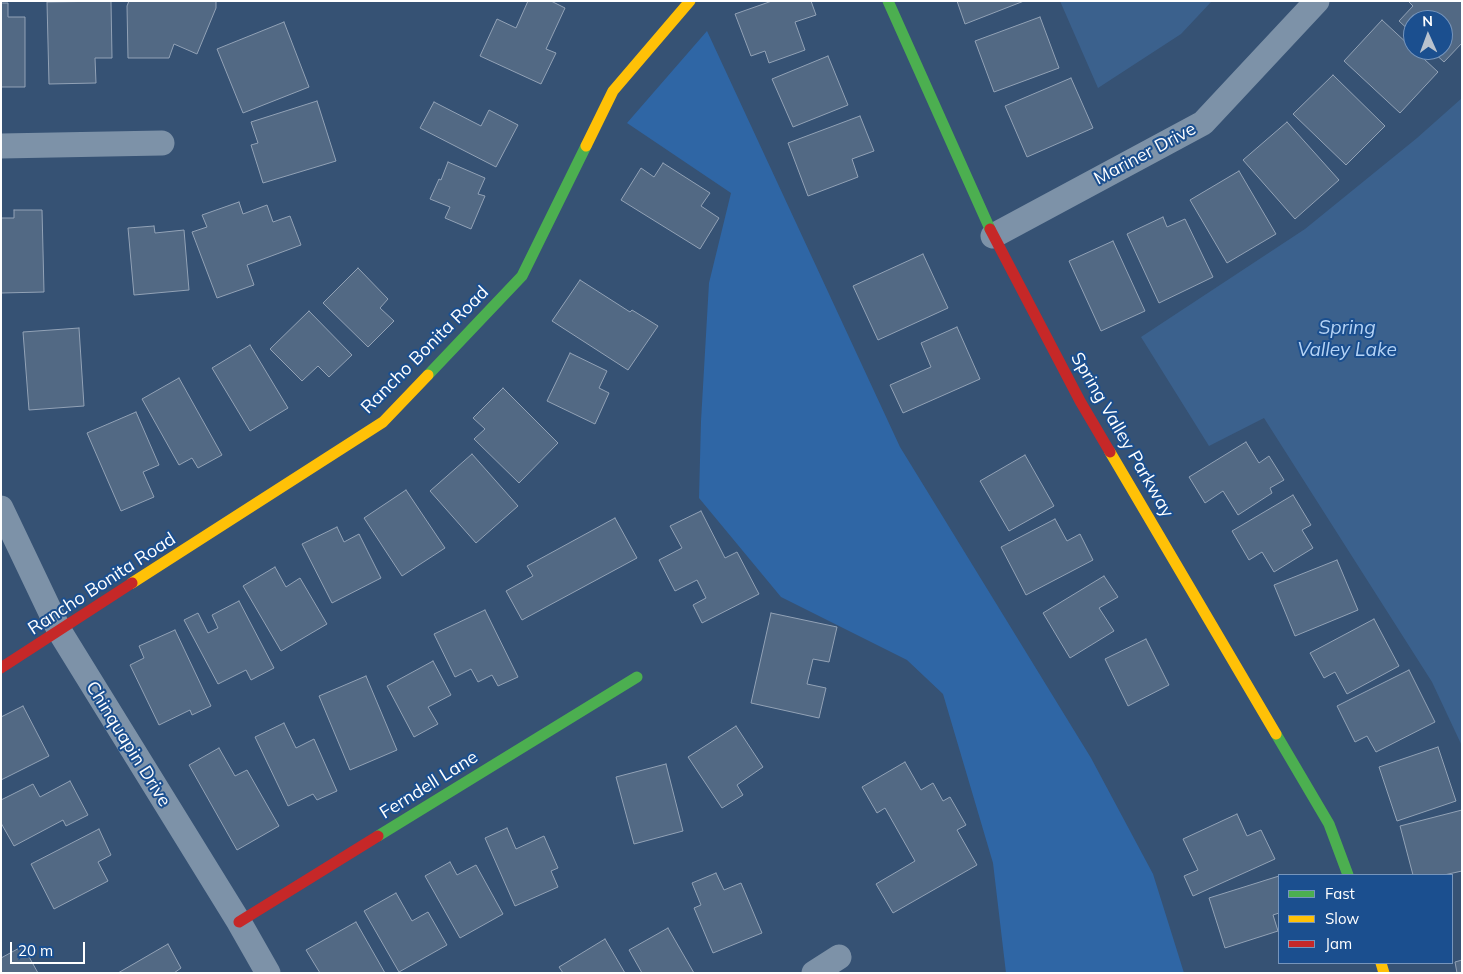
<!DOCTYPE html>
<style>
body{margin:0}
#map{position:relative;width:1463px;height:974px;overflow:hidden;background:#365274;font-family:Mulish,sans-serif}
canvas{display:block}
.frame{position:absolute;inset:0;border:2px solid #fff;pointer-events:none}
.legend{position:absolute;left:1278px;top:874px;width:175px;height:90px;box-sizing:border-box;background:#1b4f8f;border:1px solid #7695bc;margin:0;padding:6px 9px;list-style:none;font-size:15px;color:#fff}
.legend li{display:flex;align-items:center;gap:10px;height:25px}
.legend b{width:25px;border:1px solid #7695bc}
.north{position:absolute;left:1403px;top:10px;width:50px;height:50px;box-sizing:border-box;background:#1b4f8f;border:1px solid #7695bc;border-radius:50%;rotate:358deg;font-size:14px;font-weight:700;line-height:20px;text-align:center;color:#fff}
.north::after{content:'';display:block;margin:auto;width:18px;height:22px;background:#b9c2ce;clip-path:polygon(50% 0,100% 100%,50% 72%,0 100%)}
.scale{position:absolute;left:10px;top:942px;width:75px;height:22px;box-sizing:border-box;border:2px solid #fff;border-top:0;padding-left:6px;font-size:15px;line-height:18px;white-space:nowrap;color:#fff;-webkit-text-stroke:4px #1b4f8f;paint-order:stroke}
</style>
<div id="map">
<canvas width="1463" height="974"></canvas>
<div class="frame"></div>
<ul class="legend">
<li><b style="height:6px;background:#4caf50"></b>Fast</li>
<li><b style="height:6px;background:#ffc107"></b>Slow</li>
<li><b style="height:6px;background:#c62828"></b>Jam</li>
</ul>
<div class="north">N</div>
<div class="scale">20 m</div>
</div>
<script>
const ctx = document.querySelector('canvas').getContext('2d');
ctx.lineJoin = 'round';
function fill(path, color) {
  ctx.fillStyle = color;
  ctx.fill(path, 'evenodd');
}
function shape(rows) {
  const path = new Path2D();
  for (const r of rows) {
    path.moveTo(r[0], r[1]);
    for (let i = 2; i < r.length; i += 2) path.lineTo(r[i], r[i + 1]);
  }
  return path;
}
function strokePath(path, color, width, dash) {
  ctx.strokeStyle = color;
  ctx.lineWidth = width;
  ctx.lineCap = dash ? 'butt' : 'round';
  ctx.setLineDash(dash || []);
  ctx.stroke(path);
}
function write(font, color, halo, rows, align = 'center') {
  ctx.font = font + ' Mulish,sans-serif';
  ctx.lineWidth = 4;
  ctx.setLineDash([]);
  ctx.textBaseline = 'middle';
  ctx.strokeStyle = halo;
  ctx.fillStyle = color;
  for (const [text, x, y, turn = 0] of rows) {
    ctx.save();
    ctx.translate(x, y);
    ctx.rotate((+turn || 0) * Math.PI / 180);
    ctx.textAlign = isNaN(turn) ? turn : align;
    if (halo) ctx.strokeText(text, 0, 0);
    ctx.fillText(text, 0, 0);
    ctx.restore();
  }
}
const green = shape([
 [707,31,900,447,1091,758,1153,874,1184,973,1006,973,993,863,943,694,907,660,781,597,699,498,701,421,709,283,731,193,627,123]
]);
const water = shape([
 [1060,1,1212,1,1181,34,1098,88],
 [1462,98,1462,746,1432,682,1264,418,1209,446,1141,337,1305,229,1417,138]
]);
const building = shape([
 [111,1,112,58,95,58,96,83,49,84,47,2,111,1],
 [129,1,216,1,216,8,197,54,174,44,169,58,128,58,127,6,129,1],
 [528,1,551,1,565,8,546,49,556,53,541,84,480,56,497,19,516,28,528,1],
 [772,1,811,1,816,15,795,22,805,50,769,63,765,51,751,56,735,14,772,1],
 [957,1,1024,1,965,24,957,1],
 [1408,1,1462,1,1462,43,1444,62,1431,50,1443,50,1443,20,1413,20,1413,34,1399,21,1413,6,1408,1],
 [1,3,8,3,8,17,25,17,25,87,1,87,1,3],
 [1040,17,1059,68,994,92,975,41,1040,17],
 [1382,20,1438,72,1400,113,1344,61,1382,20],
 [284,22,309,87,243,113,217,49,284,22],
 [828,56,848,105,793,127,772,79,828,56],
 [1333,75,1385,126,1346,165,1293,114,1333,75],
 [1071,78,1093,128,1027,157,1005,106,1071,78],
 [317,101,336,161,263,183,251,145,258,143,251,122,317,101],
 [434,102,481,126,489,110,518,125,496,167,420,128,434,102],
 [860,116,874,151,852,159,858,177,808,196,788,143,860,116],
 [1287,122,1339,180,1295,219,1243,160,1287,122],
 [448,162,485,178,478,194,485,196,471,229,445,218,450,207,430,199,439,179,441,180,448,162],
 [663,163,710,193,701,206,719,218,700,249,621,200,641,168,654,177,663,163],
 [1239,171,1276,234,1227,263,1190,200,1239,171],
 [239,202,243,214,267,205,273,222,290,216,301,245,247,265,254,285,217,298,192,232,207,227,202,215,239,202],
 [14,210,42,210,44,292,1,293,1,218,14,218,14,210],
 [1163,217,1167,227,1185,219,1213,277,1159,303,1127,234,1163,217],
 [154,226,155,233,184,230,189,290,134,295,128,228,154,226],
 [1113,241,1145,311,1101,331,1069,261,1113,241],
 [923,254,948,308,878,340,853,286,923,254],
 [358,268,388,299,380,308,394,321,368,347,323,303,358,268],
 [580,280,630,312,632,310,658,326,628,370,552,321,580,280],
 [309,311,352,355,329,377,318,366,302,381,270,349,309,311],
 [957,327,980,379,903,413,890,385,931,367,921,343,957,327],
 [79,328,84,406,29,410,23,332,79,328],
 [250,345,288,408,250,431,212,368,250,345],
 [570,353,607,371,599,388,609,393,595,424,547,401,570,353],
 [179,378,222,455,198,468,192,458,179,465,142,399,179,378],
 [503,388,558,443,519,483,474,439,485,429,473,418,503,388],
 [136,412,159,465,143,472,154,497,121,511,87,433,136,412],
 [1246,442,1259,463,1269,456,1284,480,1270,488,1272,493,1238,515,1223,491,1205,503,1189,477,1246,442],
 [472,454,518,506,476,543,430,491,472,454],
 [1025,455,1054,506,1009,531,980,481,1025,455],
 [406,490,445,548,402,576,364,518,406,490],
 [1293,495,1311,525,1302,530,1313,548,1274,572,1262,552,1249,560,1232,531,1293,495],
 [701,511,725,558,737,552,759,594,702,623,693,605,706,598,697,580,675,591,659,560,682,548,670,526,701,511],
 [615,518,637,558,522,620,506,591,533,576,527,566,615,518],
 [1055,519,1067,541,1080,534,1093,560,1026,595,1001,547,1055,519],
 [337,527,344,542,359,534,381,578,332,603,302,544,337,527],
 [1337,560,1358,610,1295,636,1274,585,1337,560],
 [275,567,286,587,300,578,327,624,281,651,243,586,275,567],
 [1104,576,1118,597,1099,608,1114,631,1070,658,1043,613,1104,576],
 [239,601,274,668,251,680,246,670,218,684,184,620,198,613,208,633,218,628,212,615,239,601],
 [485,610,518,677,498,686,492,675,478,682,471,669,455,677,434,634,485,610],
 [771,613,837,627,829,662,813,659,807,684,826,688,819,718,751,703,771,613],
 [1374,619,1399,666,1347,694,1335,672,1324,678,1310,653,1374,619],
 [175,630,211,706,192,715,190,710,159,725,130,665,144,658,139,646,175,630],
 [1146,639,1169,685,1128,706,1105,659,1146,639],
 [433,661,451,695,428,707,438,724,414,737,387,686,433,661],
 [1409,670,1435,722,1376,752,1367,736,1355,742,1337,706,1409,670],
 [366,676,397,750,350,770,319,696,366,676],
 [23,706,49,756,1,780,1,717,23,706],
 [284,723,296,748,314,739,337,791,317,800,313,794,288,806,255,737,284,723],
 [736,726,763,767,737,785,743,795,722,808,688,757,736,726],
 [1438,747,1456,801,1397,821,1379,767,1438,747],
 [219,748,235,776,247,770,279,826,237,850,189,765,219,748],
 [905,762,921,790,933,783,943,801,950,797,966,825,957,830,977,865,893,913,876,884,915,861,885,808,877,813,862,787,905,762],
 [666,764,683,831,634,844,616,777,666,764],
 [70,781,88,815,66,826,63,820,14,846,1,823,1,800,33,784,40,797,70,781],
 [1462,810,1462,871,1444,875,1413,875,1400,826,1462,810],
 [1237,814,1247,836,1261,830,1275,859,1193,896,1184,876,1198,870,1183,839,1237,814],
 [507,828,516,849,544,836,558,868,551,871,558,887,515,906,485,838,507,828],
 [99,829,111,855,98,862,108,881,54,909,31,864,99,829],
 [450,862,457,875,476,865,503,914,460,938,425,876,450,862],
 [716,873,724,890,741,883,762,933,713,953,694,908,701,905,692,883,716,873],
 [1279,876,1279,913,1273,915,1278,931,1225,948,1209,898,1279,876],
 [396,893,412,921,428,912,447,945,399,972,364,911,396,893],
 [356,922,385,973,320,973,306,950,356,922],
 [668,928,694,973,642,973,629,950,668,928],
 [605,939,625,973,563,973,559,967,605,939],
 [168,944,181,968,174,973,118,973,168,944],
 [23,946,38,973,1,973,1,958,23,946],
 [1462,960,1462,973,1457,973,1455,962,1462,960]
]);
const street = shape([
 [1,146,162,143],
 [993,236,1203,123,1317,1],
 [1,508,60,632,239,922,268,973],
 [814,973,839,957]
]);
const fast = shape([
 [888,1,990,229],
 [428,375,522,276,586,146],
 [1276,734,1329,824,1348,875],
 [378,836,637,677]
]);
const slow = shape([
 [586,146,613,91,690,1],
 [1110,452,1276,734],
 [132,583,383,422,428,375],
 [1381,963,1384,973]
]);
const jam = shape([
 [990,229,1080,401,1110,452],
 [1,668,132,583],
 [239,922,378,836]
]);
const streetNames = [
 ["Mariner Drive",1145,154,-28],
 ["Rancho Bonita Road",425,350,-45],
 ["Spring Valley Parkway",1122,435,60],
 ["Rancho Bonita Road",102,584,-33],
 ["Chinquapin Drive",128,744,58],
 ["Ferndell Lane",429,785,-32]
];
const waterNames = [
 ["Spring",1347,328],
 ["Valley Lake",1347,350]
];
fill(green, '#2f66a5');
fill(water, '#3b618d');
fill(building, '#526984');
strokePath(building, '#92a2b6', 1);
strokePath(street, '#7d92a8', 25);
strokePath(fast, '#4caf50', 11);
strokePath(slow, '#ffc107', 11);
strokePath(jam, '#c62828', 11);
write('18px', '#fff', '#1b4f8f', streetNames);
write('italic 19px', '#b5d3f5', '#1b4f8f', waterNames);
</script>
